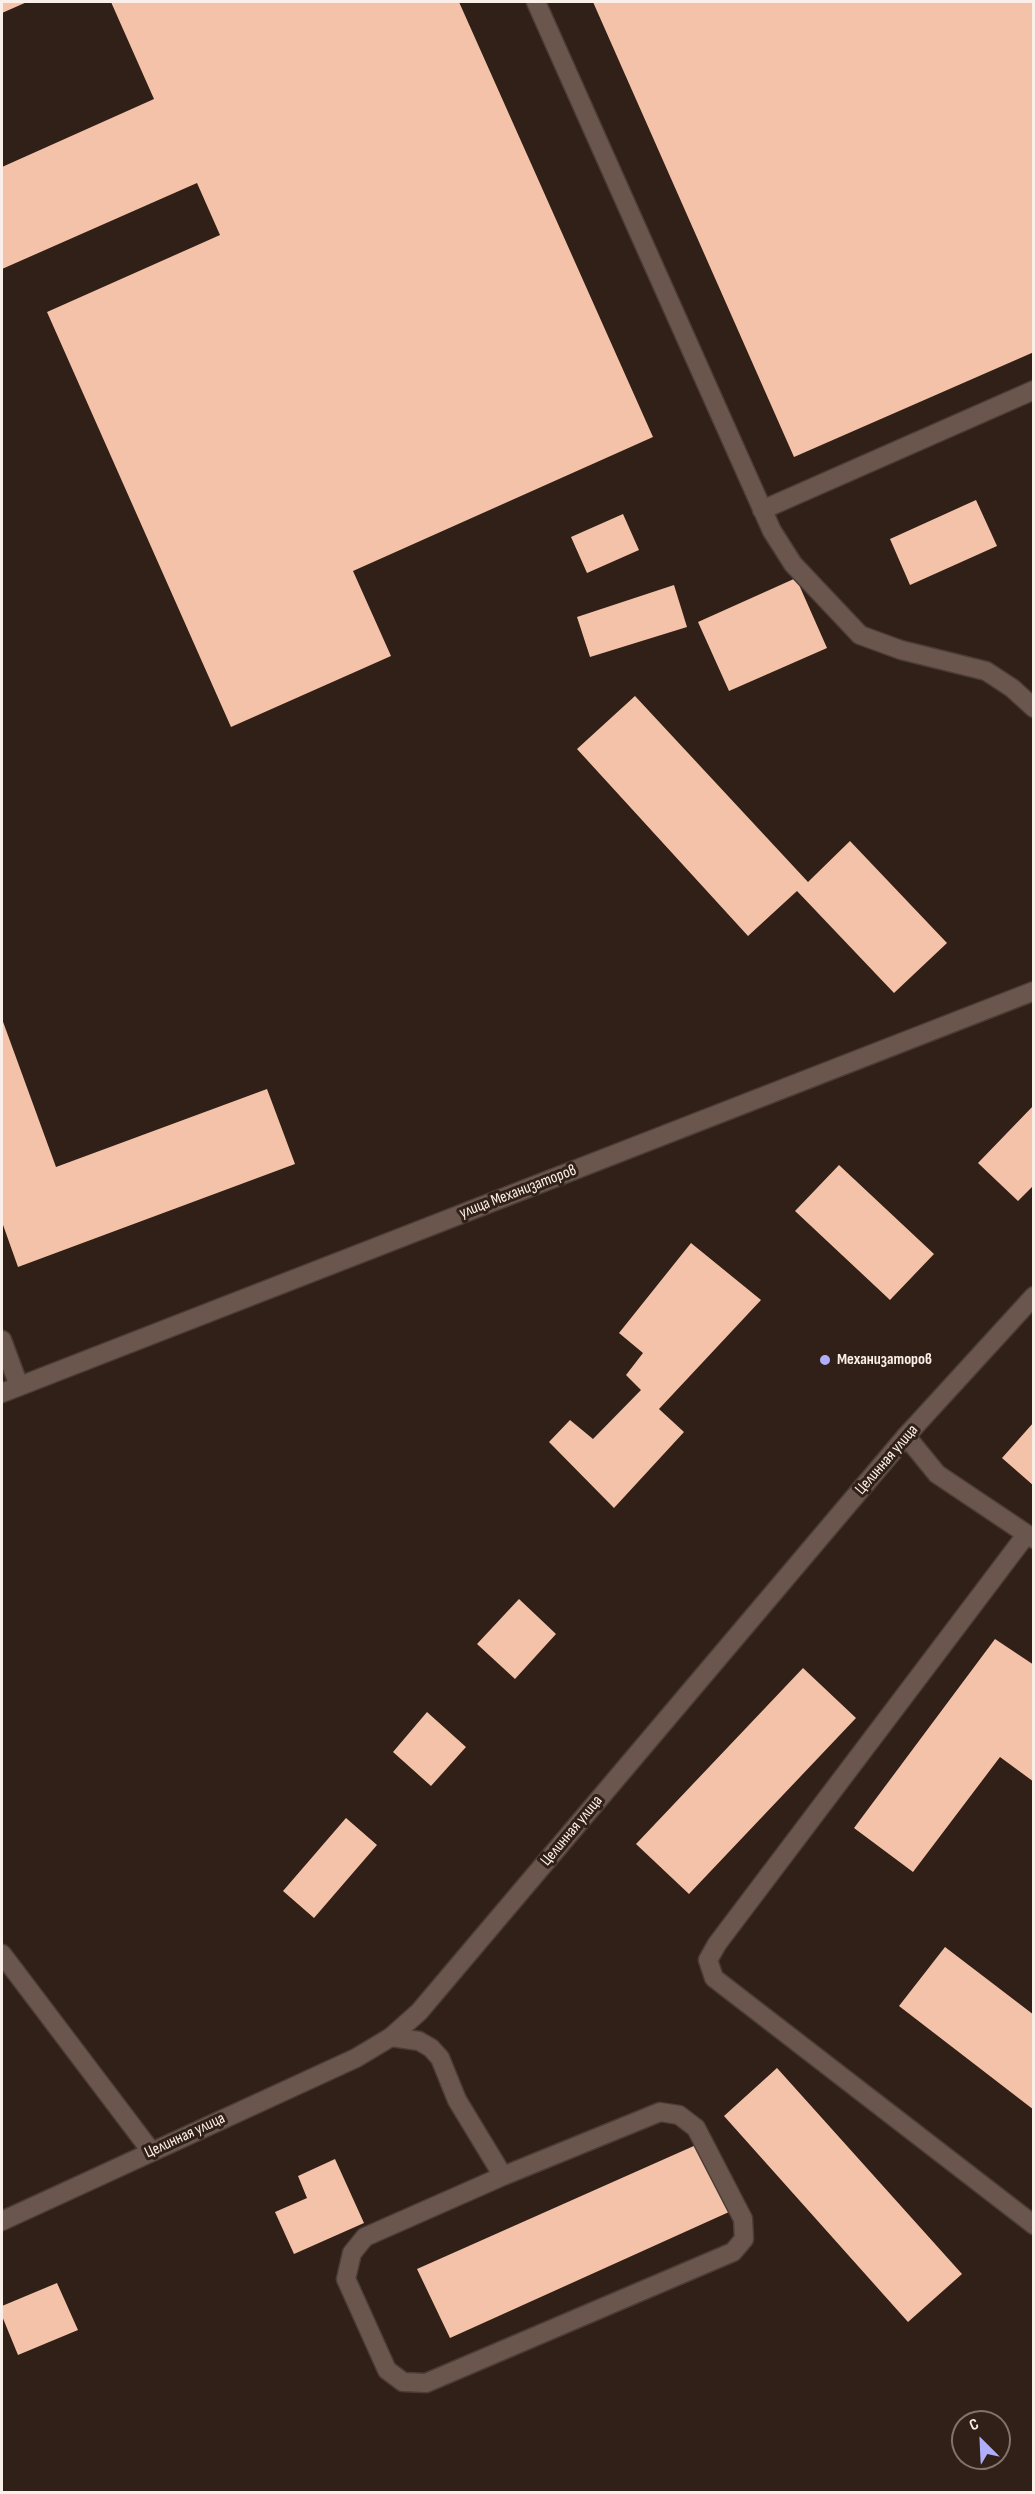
<!DOCTYPE html>
<meta charset="utf-8">
<style>
body{margin:0}
#map{position:relative;width:1035px;height:2494px;overflow:hidden;background:#302017;font-family:"Sofia Sans Condensed",sans-serif}
canvas{display:block}
.frame{position:absolute;inset:0;border:3px solid #fbefe9;pointer-events:none}
.north{position:absolute;left:951px;top:2410px;width:60px;height:60px;box-sizing:border-box;background:#302017;border:2px solid #81736b;border-radius:50%;rotate:336deg;font-size:16px;font-weight:700;line-height:24px;text-align:center;color:#fbefe9}
.north::after{content:'';display:block;margin:auto;width:21px;height:27px;background:#b0aefa;clip-path:polygon(50% 0,100% 100%,50% 72%,0 100%)}
</style>
<div id="map">
<canvas width="1035" height="2494"></canvas>
<div class="frame"></div>
<div class="north">С</div>
</div>
<script>
const ctx = document.querySelector('canvas').getContext('2d');
ctx.lineJoin = 'round';
function fill(path, color) {
  ctx.fillStyle = color;
  ctx.fill(path, 'evenodd');
}
function shape(rows) {
  const path = new Path2D();
  for (const r of rows) {
    path.moveTo(r[0], r[1]);
    for (let i = 2; i < r.length; i += 2) path.lineTo(r[i], r[i + 1]);
  }
  return path;
}
function strokePath(path, color, width, dash) {
  ctx.strokeStyle = color;
  ctx.lineWidth = width;
  ctx.lineCap = dash ? 'butt' : 'round';
  ctx.setLineDash(dash || []);
  ctx.stroke(path);
}
function write(font, color, halo, rows, align = 'center') {
  ctx.font = font + ' "Sofia Sans Condensed",sans-serif';
  ctx.lineWidth = 6;
  ctx.setLineDash([]);
  ctx.textBaseline = 'middle';
  ctx.strokeStyle = halo;
  ctx.fillStyle = color;
  for (const [text, x, y, turn = 0] of rows) {
    ctx.save();
    ctx.translate(x, y);
    ctx.rotate((+turn || 0) * Math.PI / 180);
    ctx.textAlign = isNaN(turn) ? turn : align;
    if (halo) ctx.strokeText(text, 0, 0);
    ctx.fillText(text, 0, 0);
    ctx.restore();
  }
}
const building = shape([
 [2,2,27,2,2,13],
 [111,2,459,2,653,437,353,571,391,656,231,727,47,312,220,235,197,183,2,269,2,167,154,99],
 [593,2,1034,2,1034,352,794,457],
 [976,500,997,546,910,585,890,539],
 [623,514,639,550,587,573,571,537],
 [796,578,827,648,729,691,698,622],
 [674,585,687,627,590,657,577,617],
 [635,696,808,882,850,841,947,943,894,993,797,891,748,936,577,749],
 [2,1019,56,1167,267,1089,295,1164,18,1267,2,1222],
 [1034,1105,1034,1185,1018,1201,978,1163],
 [839,1165,934,1254,890,1300,795,1211],
 [691,1243,761,1300,659,1409,684,1432,614,1508,549,1442,570,1420,593,1439,641,1390,626,1375,643,1353,619,1333],
 [1034,1422,1034,1486,1002,1458],
 [519,1599,556,1634,515,1679,477,1644],
 [995,1639,1034,1665,1034,1782,1000,1757,913,1872,854,1828],
 [803,1668,856,1718,689,1894,636,1844],
 [427,1712,466,1747,431,1786,393,1752],
 [346,1818,377,1845,314,1918,283,1891],
 [945,1947,1034,2015,1034,2110,899,2006],
 [777,2068,962,2274,908,2322,724,2116],
 [696,2145,729,2212,450,2338,417,2269],
 [335,2159,364,2223,294,2254,275,2212,307,2198,298,2176],
 [57,2283,78,2330,18,2355,2,2316,2,2306]
]);
const service = shape([
 [536,2,772,531,793,564,860,635,901,650,986,671,1012,688,1034,708],
 [762,510,1034,390],
 [2,1340,19,1386],
 [906,1436,937,1474,1034,1539],
 [1026,1535,717,1944,708,1960,714,1978,1034,2225],
 [2,1954,151,2151],
 [391,2037,419,2041,431,2048,440,2058,457,2100,503,2176,660,2112,679,2115,696,2128,743,2219,744,2239,733,2252,426,2383,403,2382,387,2370,346,2279,352,2253,365,2237,503,2176]
]);
const minor = shape([
 [2,2221,356,2058,391,2037,419,2012,906,1436,1034,1296]
]);
const tertiary = shape([
 [2,1393,1034,991]
]);
const markers = [
 [825,1360,6,"#b0aefa"]
];
const streetNames = [
 ["улица Механизаторов",518,1192,-21],
 ["Целинная улица",887,1460,-49],
 ["Целинная улица",572,1831,-50],
 ["Целинная улица",185,2136,-25]
];
const poiNames = [
 ["Механизаторов",837,1360]
];
fill(building, '#f4c2a8');
strokePath(service, '#4a3c36', 21);
strokePath(minor, '#4a3c36', 21);
strokePath(tertiary, '#4a3c36', 21);
strokePath(service, '#6a564d', 18);
strokePath(minor, '#6a564d', 18);
strokePath(tertiary, '#6a564d', 18);
for (const [x, y, r, color] of markers) {
  const dot = new Path2D();
  dot.arc(x, y, r, 0, 2 * Math.PI);
  ctx.fillStyle = color;
  ctx.fill(dot);
  strokePath(dot, '#302017', 2);
}
write('16px', '#fbefe9', '#302017', streetNames);
write('bold 16px', '#fbefe9', '#302017', poiNames, 'left');
</script>
